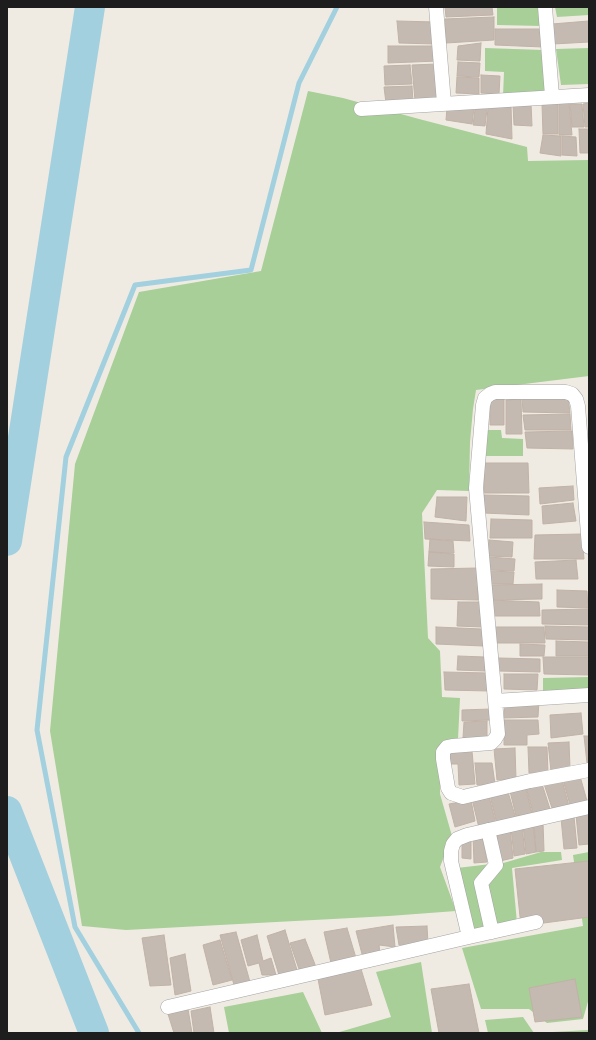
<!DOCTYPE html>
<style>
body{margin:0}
#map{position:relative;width:596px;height:1040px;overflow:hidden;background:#efebe3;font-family:"Fira Sans",sans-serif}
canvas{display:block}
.frame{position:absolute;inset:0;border:8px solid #1d1d1d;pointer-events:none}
</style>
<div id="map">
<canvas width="596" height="1040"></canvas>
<div class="frame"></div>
</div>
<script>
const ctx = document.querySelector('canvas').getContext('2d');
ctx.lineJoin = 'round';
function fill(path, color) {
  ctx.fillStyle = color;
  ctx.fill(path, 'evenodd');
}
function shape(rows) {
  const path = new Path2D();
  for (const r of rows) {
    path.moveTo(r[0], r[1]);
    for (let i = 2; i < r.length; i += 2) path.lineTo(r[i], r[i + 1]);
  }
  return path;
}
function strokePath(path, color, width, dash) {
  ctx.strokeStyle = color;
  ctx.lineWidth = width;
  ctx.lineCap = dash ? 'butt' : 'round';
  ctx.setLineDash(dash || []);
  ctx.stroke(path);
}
const forest = shape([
 [497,7,540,7,542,26,497,25],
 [555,7,589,7,589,15,557,17],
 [485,48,543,50,548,92,503,96,504,72,485,71],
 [589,48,589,84,561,85,556,49],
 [308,91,343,98,419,119,527,147,528,161,589,160,589,376,476,390,473,409,470,442,469,491,437,490,422,513,428,638,440,651,442,697,460,698,458,739,440,751,440,794,452,836,440,867,456,911,389,916,126,930,82,926,50,731,75,464,139,292,261,271],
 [487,430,501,430,502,438,523,439,523,456,486,456],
 [589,677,589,693,543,694,543,678],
 [541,852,561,852,562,860,512,868,517,923,494,928,485,883,500,864],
 [589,852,589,998,583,1019,547,1023,529,1009,481,1009,462,948,583,926,573,855],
 [491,864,478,881,488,929,472,933,457,868],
 [421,962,432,1033,336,1033,391,1017,376,972],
 [303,992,322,1033,229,1033,224,1007],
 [523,1017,534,1033,589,1030,589,1033,488,1033,485,1020]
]);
const stream = shape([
 [139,1033,75,927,37,730,66,457,135,285,251,270,299,83,337,7]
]);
const river = shape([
 [7,541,90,7],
 [7,811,94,1033]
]);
const building = shape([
 [445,7,492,7,493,15,446,17,445,7],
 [494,17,494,40,446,43,445,19,494,17],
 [397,21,435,22,435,44,399,43,397,21],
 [589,21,589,42,553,44,552,24,589,21],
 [495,29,543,29,543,47,495,45,495,29],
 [481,43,480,61,457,60,458,46,481,43],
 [388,46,437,46,438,61,388,63,388,46],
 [458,62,480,63,479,77,457,76,458,62],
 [437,64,438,100,415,101,412,65,437,64],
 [410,65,412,84,385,85,384,66,410,65],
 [481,75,500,76,499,94,481,93,481,75],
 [457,77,479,78,479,94,456,93,457,77],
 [412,86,413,102,386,103,384,87,412,86],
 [569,102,572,135,559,135,559,103,569,102],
 [531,103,532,126,514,125,513,105,531,103],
 [558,103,558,134,543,134,542,104,558,103],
 [589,103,589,127,585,127,583,104,589,103],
 [570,104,582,104,584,127,572,127,570,104],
 [511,105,512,139,486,134,488,107,511,105],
 [447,108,474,108,472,124,446,120,447,108],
 [475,109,487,109,485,126,473,125,475,109],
 [579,129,589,129,589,153,580,153,579,129],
 [543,135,561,136,561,156,540,153,543,135],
 [562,136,576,137,577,156,562,155,562,136],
 [568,396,570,413,523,412,522,397,568,396],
 [490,399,504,399,504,425,490,425,490,399],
 [521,399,522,434,506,434,506,400,521,399],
 [570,414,571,430,525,430,523,415,570,414],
 [572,431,573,449,527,448,525,432,572,431],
 [484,463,528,463,529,493,484,493,484,463],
 [573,486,574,500,540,504,539,488,573,486],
 [484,495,529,496,529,515,484,513,484,495],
 [437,497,467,497,466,521,435,517,437,497],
 [573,503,576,521,543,524,542,506,573,503],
 [491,519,532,520,532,538,490,538,491,519],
 [424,522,469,525,470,541,425,539,424,522],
 [582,534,584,559,534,559,535,535,582,534],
 [430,539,453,541,454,553,429,552,430,539],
 [489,540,513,542,512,557,488,556,489,540],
 [429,552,454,554,454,567,428,566,429,552],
 [489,557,515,559,514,571,490,570,489,557],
 [576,560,578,579,536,579,535,562,576,560],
 [478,568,478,600,431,599,431,569,478,568],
 [490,571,514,572,513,584,489,584,490,571],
 [542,584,542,599,490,600,490,585,542,584],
 [557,590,587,591,588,608,557,607,557,590],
 [490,600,539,602,540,616,490,616,490,600],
 [458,602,482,602,482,627,457,626,458,602],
 [589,609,589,625,542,624,542,610,589,609],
 [545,626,589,627,589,640,546,639,545,626],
 [436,627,482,629,483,646,436,644,436,627],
 [492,627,544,627,545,643,493,643,492,627],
 [556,641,589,642,589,656,556,656,556,641],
 [520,644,545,645,544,656,520,656,520,644],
 [458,656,485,657,485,671,457,670,458,656],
 [543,657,589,657,589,675,544,674,543,657],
 [498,658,540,659,540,672,498,671,498,658],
 [444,672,488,673,489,691,445,690,444,672],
 [504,674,538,674,537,690,504,689,504,674],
 [539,701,538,717,504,718,505,702,539,701],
 [491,709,490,720,462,721,462,710,491,709],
 [581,713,583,734,551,738,550,715,581,713],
 [504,720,538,720,539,734,527,735,527,745,504,745,504,720],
 [487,721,487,738,463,738,464,722,487,721],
 [584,736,589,736,589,763,587,763,584,736],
 [569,742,570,768,551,771,548,743,569,742],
 [528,747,547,747,548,773,529,773,528,747],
 [515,748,516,779,497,780,494,749,515,748],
 [472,751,475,784,459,785,458,764,449,764,449,752,472,751],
 [475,763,492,763,495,784,477,785,475,763],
 [580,776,587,801,570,805,563,780,580,776],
 [562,780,569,806,552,808,544,784,562,780],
 [542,784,550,809,533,813,526,787,542,784],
 [525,786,532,813,516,816,510,791,525,786],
 [508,792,516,819,497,824,490,796,508,792],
 [489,796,496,824,479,828,472,799,489,796],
 [471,800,475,821,455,827,449,804,471,800],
 [589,813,589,844,579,845,576,815,589,813],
 [574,816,577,848,564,849,561,818,574,816],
 [543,822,544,851,536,852,534,823,543,822],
 [533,823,536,852,526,854,523,825,533,823],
 [522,825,525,854,514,856,511,828,522,825],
 [510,828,513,858,500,861,496,831,510,828],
 [482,834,487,862,474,863,473,836,482,834],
 [471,837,471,859,462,858,462,838,471,837],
 [589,861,589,917,521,926,515,869,589,861],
 [393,925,395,947,379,945,380,953,362,954,356,931,393,925],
 [427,926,428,944,399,945,396,927,427,926],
 [347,928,356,958,331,963,324,932,347,928],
 [285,930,297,970,279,975,267,936,285,930],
 [236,932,250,982,234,985,220,935,236,932],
 [164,935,171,985,150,986,142,938,164,935],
 [257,935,263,961,271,958,276,975,262,975,259,963,248,966,241,940,257,935],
 [305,939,316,967,300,972,290,943,305,939],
 [220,940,232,980,213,985,203,945,220,940],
 [185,954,191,991,175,995,170,958,185,954],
 [361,969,372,1005,325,1015,318,979,361,969],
 [575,979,582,1017,535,1022,529,988,575,979],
 [469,984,479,1033,439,1033,431,989,469,984],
 [210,1007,214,1033,194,1033,191,1011,210,1007],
 [188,1009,192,1033,174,1033,168,1014,188,1009]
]);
const street = shape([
 [436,7,444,103],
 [545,7,552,96],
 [361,109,589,95],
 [589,547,578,406,576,399,572,394,566,392,495,392,490,394,485,398,483,405,476,488,498,734,495,739,491,743,452,746,447,747,443,752,443,759,448,788,451,793,463,797,530,781,589,770],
 [495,701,589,695],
 [488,830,496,865,481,883,492,932],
 [469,937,451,861,451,851,453,844,457,839,467,835,589,807],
 [168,1007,469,937,536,922]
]);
fill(forest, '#a7cf97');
strokePath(stream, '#a2d0de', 5);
strokePath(river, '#a2d0de', 30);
fill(building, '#c4bab2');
strokePath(building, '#c1b2a5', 1);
strokePath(street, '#a4a4a4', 15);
strokePath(street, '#fff', 14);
</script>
